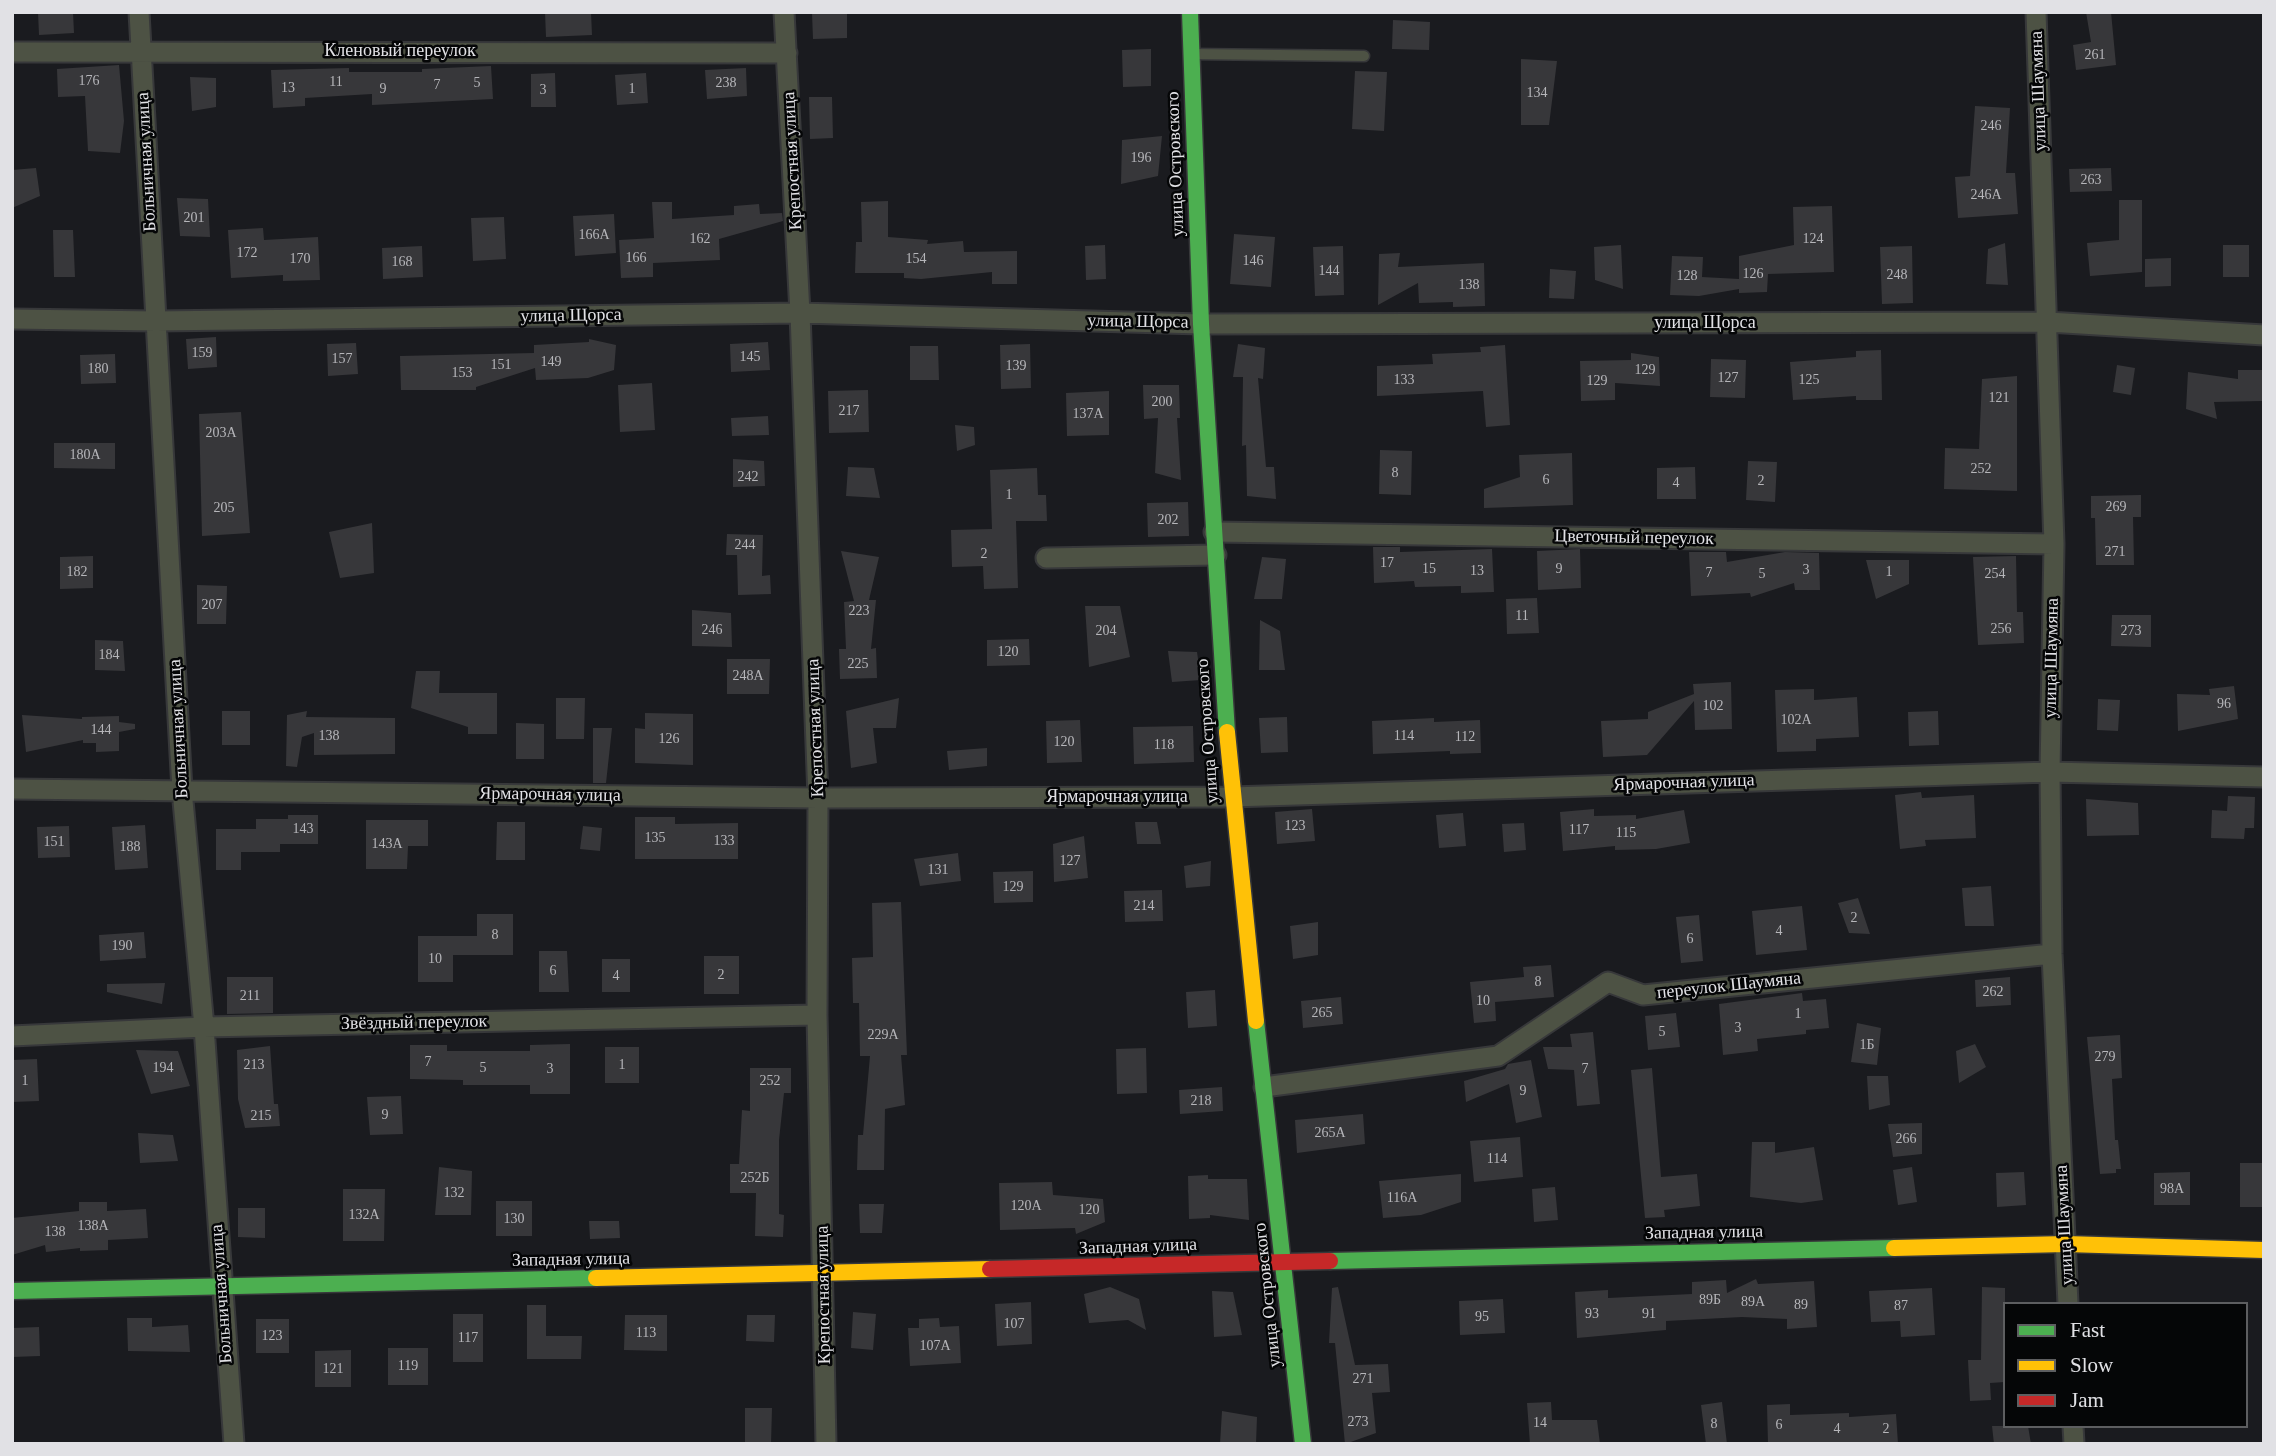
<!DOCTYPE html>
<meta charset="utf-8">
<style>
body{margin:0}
#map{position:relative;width:2276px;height:1456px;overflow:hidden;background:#1a1b1f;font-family:"Times New Roman",serif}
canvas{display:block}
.frame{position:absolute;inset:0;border:14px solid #e1e1e5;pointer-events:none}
.legend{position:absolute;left:2003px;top:1302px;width:245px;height:126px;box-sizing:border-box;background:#050607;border:2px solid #5d5e60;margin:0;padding:9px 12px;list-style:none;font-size:21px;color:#e1e1e5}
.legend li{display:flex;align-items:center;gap:14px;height:35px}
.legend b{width:35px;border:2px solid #5d5e60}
</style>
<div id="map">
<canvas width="2276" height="1456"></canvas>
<div class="frame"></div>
<ul class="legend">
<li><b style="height:9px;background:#4caf50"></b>Fast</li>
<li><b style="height:9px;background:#ffc107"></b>Slow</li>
<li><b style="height:9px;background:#c62828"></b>Jam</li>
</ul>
</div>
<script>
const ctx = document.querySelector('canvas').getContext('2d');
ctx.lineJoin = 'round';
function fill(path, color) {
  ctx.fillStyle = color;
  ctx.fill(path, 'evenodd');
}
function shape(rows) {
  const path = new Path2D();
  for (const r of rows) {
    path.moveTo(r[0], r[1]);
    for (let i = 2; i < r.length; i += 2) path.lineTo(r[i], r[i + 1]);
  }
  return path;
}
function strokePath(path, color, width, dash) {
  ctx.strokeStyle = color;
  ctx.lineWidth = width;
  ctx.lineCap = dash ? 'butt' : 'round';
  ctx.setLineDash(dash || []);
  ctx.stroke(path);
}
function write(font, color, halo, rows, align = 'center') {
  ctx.font = font + ' "Times New Roman",serif';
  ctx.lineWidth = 5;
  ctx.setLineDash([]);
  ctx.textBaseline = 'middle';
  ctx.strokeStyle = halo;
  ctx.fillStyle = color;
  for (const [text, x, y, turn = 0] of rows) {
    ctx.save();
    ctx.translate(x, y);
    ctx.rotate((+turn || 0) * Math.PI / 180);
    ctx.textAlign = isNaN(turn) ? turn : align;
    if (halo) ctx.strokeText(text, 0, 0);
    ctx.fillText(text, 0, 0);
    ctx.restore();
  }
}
const building = shape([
 [38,12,73,12,74,33,39,35],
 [545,12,591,12,592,35,546,37],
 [847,12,847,38,813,39,812,13],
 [2086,12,2111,12,2116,65,2076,70,2073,45,2091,42],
 [1393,20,1430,22,1429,50,1392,49],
 [1151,49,1151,86,1123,87,1122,50],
 [1521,59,1557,61,1549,125,1521,125],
 [119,65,124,121,120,153,88,151,85,96,58,97,57,69],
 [491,66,493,99,372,105,372,94,305,98,305,106,273,108,271,70,349,68,349,72,422,72,422,69],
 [746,68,747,96,707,99,705,70],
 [1355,71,1387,72,1384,131,1352,129],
 [555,73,556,107,531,107,531,74],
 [646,73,648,103,617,105,615,75],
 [190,77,216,78,216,107,192,111],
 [809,97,832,97,833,138,810,139],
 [1975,106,2010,108,2006,173,2015,173,2018,214,1958,218,1955,177,1970,176],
 [1162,136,1158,176,1121,184,1122,140],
 [36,168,40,196,12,208,12,170],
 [2111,168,2112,191,2070,192,2069,169],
 [177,198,208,199,210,237,180,236],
 [2119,200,2142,200,2142,272,2090,276,2087,243,2119,240],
 [888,201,888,237,928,240,927,244,963,241,964,252,1017,251,1017,284,992,284,992,272,921,279,904,278,904,273,855,273,856,242,862,242,861,202],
 [652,202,672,202,672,219,734,215,734,206,759,204,760,214,782,213,783,221,719,239,720,260,653,263,653,277,621,278,619,240,654,238],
 [1832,206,1834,272,1768,274,1767,292,1739,293,1739,289,1699,296,1670,295,1672,256,1703,257,1702,277,1739,279,1739,256,1794,245,1793,207],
 [614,214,616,253,575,256,573,216],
 [504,217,506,259,473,261,471,218],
 [263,228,264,240,318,237,320,280,283,281,283,275,231,278,228,230],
 [53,230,73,230,75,277,54,277],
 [1234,234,1275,237,1271,287,1230,284],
 [2005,243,2008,285,1986,284,1988,249],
 [1105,245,1106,279,1086,280,1085,246],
 [1621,245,1623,289,1595,280,1594,247],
 [2223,245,2249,245,2249,277,2223,277],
 [422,246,423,277,383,279,382,248],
 [1343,246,1344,295,1315,296,1313,247],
 [1912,246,1913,303,1882,304,1880,247],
 [1400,253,1398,267,1484,263,1485,306,1453,307,1453,302,1419,303,1418,283,1378,305,1379,254],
 [2171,258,2171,286,2145,287,2145,259],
 [1550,269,1576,271,1574,299,1549,298],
 [216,337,217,367,188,369,186,339],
 [589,339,616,345,614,370,588,378,536,380,535,368,476,387,476,390,401,390,400,356,534,353,534,345,589,342],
 [768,342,770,370,731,372,730,344],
 [356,343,358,374,328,376,327,344],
 [1030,344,1031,388,1001,389,1000,345],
 [1238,344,1265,348,1263,379,1258,378,1266,467,1274,467,1276,499,1247,496,1246,445,1242,446,1243,377,1233,377],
 [1505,345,1510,425,1486,427,1483,391,1377,396,1377,366,1433,364,1432,354,1481,352,1480,347],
 [910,346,938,346,939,380,910,380],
 [1881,350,1882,400,1856,400,1856,396,1793,400,1790,362,1856,357,1856,351],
 [1631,353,1659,357,1660,386,1615,383,1615,400,1581,401,1580,361,1631,360],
 [115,354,116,383,81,384,80,355],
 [1711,359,1746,360,1745,398,1710,397],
 [2117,365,2135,368,2131,395,2113,392],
 [2238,370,2262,370,2262,401,2214,402,2217,419,2186,409,2188,372,2238,379],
 [2017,376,2017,491,1944,489,1945,448,1979,449,1982,379],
 [652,383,655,430,620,432,618,385],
 [1143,385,1179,385,1180,418,1177,418,1181,480,1155,473,1158,418,1144,419],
 [868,390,869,432,829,433,828,391],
 [1109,391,1109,435,1067,436,1066,393],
 [241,412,250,533,202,536,199,414],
 [768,416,769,435,732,436,731,418],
 [955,425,974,427,975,445,957,451],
 [54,443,115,443,115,469,54,468],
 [1380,450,1412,451,1411,495,1379,494],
 [1572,453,1573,505,1484,508,1484,489,1520,477,1519,455],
 [733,459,764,461,765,486,733,487],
 [1748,461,1777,462,1775,502,1746,500],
 [848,467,874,468,880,498,846,496],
 [1695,467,1696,499,1657,499,1657,468],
 [1037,468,1038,495,1046,495,1047,521,1016,521,1018,588,984,589,983,566,952,567,951,530,992,529,990,470],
 [2141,495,2141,517,2133,517,2134,565,2096,565,2095,518,2091,518,2091,496],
 [1188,502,1189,536,1148,537,1147,503],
 [372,523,374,573,340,578,329,532],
 [727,534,763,535,762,576,770,575,771,594,738,595,737,555,726,555],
 [1373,547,1400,547,1400,552,1492,549,1494,592,1461,593,1461,586,1415,587,1414,581,1374,583],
 [1580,549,1581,588,1538,590,1537,551],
 [841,551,879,557,869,600,876,600,871,649,876,648,877,678,840,679,839,649,846,649,844,602,854,601],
 [1689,552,1726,552,1727,562,1785,552,1819,553,1820,590,1795,590,1794,583,1751,597,1750,593,1691,596],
 [93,556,93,588,60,589,60,557],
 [2016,556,2017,612,2023,612,2024,643,1978,645,1973,557],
 [1262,557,1286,559,1282,599,1254,599],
 [1866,560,1909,560,1909,584,1876,599],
 [197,585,227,586,226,624,197,624],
 [1537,598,1539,633,1507,634,1506,599],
 [1085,606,1120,606,1130,657,1089,667],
 [692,610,731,613,732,647,692,646],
 [2112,615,2151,615,2151,647,2111,646],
 [1260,620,1280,631,1285,670,1259,670],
 [1029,639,1030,665,987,666,987,640],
 [95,640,123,641,125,671,95,670],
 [1168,651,1197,652,1201,680,1172,682],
 [727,659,770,659,769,694,727,694],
 [416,671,440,671,439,693,497,693,497,734,468,734,468,727,411,708],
 [1731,682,1732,729,1695,730,1694,701,1647,755,1603,757,1601,721,1648,719,1648,712,1694,694,1693,684],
 [2234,686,2238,719,2178,731,2177,694,2210,695,2209,689],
 [1814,689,1814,700,1857,697,1859,737,1816,739,1816,751,1777,752,1775,690],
 [556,698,585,698,584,739,556,739],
 [899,698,896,728,873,728,877,763,851,768,846,711],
 [2098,699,2120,700,2118,731,2097,730],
 [222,711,250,711,250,745,222,745],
 [307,711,306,717,395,718,395,754,314,755,314,733,302,737,297,767,286,766,287,715],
 [1938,711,1939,745,1909,746,1908,712],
 [645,713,693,714,693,765,635,763,635,728,645,729],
 [22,715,82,719,82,717,119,716,119,722,135,724,135,729,119,732,119,751,96,752,96,743,83,743,83,740,26,752],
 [1287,717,1288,752,1261,753,1259,718],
 [1434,718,1434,722,1480,720,1481,753,1450,754,1450,751,1373,754,1372,721],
 [1080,720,1082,762,1047,763,1046,721],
 [516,723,544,724,544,759,516,759],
 [1193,726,1194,762,1134,764,1133,727],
 [593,728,612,728,606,783,593,783],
 [987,748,987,766,949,770,947,751],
 [1921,792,1922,798,1974,795,1976,838,1925,840,1926,846,1900,849,1895,795],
 [2228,796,2255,797,2254,828,2245,828,2244,839,2211,838,2212,810,2227,811],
 [2086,799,2138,803,2139,835,2087,836],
 [1312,809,1315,841,1277,844,1275,812],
 [1594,809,1594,816,1636,815,1636,819,1684,810,1690,843,1656,849,1615,850,1615,846,1563,851,1560,812],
 [1463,813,1466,846,1439,848,1436,815],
 [288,815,318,815,318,844,280,844,280,852,241,852,241,870,216,870,216,829,256,829,256,819,288,819],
 [635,817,675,817,675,824,738,823,738,859,635,859],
 [366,820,428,820,428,846,408,846,407,869,366,869],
 [497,822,525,822,525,860,496,860],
 [1135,822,1157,822,1161,844,1137,844],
 [1524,823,1526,850,1504,852,1502,824],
 [145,825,148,868,115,870,112,827],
 [69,826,70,857,38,858,37,827],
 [583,826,602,828,600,851,580,849],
 [1084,836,1088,878,1054,882,1053,844],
 [958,853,961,881,920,886,914,859],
 [1211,861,1210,886,1186,888,1184,866],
 [1033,871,1033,902,994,903,993,872],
 [1991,886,1994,926,1965,926,1962,888],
 [1162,890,1163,921,1125,922,1124,891],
 [1858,898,1870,934,1849,933,1838,903],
 [901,902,907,1055,901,1055,905,1105,885,1109,884,1170,857,1170,858,1135,863,1135,870,1056,860,1056,859,1003,853,1003,852,958,873,957,872,903],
 [1802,906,1807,950,1756,955,1752,911],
 [477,914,513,914,513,955,453,955,453,982,418,982,418,936,477,936],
 [1699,915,1703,961,1681,963,1676,917],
 [1318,922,1318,955,1293,959,1290,926],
 [144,932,146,958,100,961,99,935],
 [539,951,567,951,569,992,539,992],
 [704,956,739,956,739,994,704,994],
 [602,959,630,959,630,992,602,992],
 [1551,965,1554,997,1495,1002,1496,1021,1474,1023,1470,982,1524,977,1523,967],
 [227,977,273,977,273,1013,227,1014],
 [2010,977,2011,1005,1976,1007,1975,980],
 [165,983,162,1004,107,992,107,984],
 [1215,990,1217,1026,1188,1028,1186,992],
 [1802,993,1803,1001,1826,999,1829,1028,1806,1030,1806,1034,1757,1039,1758,1051,1723,1055,1719,1004],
 [1341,997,1343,1024,1303,1028,1301,1001],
 [1676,1013,1680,1047,1648,1050,1645,1016],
 [1857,1023,1881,1028,1877,1065,1851,1062],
 [1593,1032,1600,1104,1577,1106,1574,1070,1548,1069,1543,1047,1572,1047,1570,1034],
 [2120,1035,2122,1078,2112,1079,2115,1140,2118,1140,2121,1169,2116,1169,2116,1173,2100,1174,2087,1037],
 [570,1044,570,1094,530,1094,530,1085,463,1085,463,1080,410,1079,410,1045,447,1045,447,1051,530,1051,530,1045],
 [1975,1044,1986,1067,1959,1083,1956,1051],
 [270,1046,274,1104,278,1104,280,1126,245,1128,238,1099,237,1050],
 [605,1047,639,1047,639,1083,605,1083],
 [1146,1048,1147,1093,1117,1094,1116,1049],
 [136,1050,178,1051,190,1086,151,1094],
 [37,1059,39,1101,12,1102,12,1060],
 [1531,1060,1542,1117,1516,1123,1509,1084,1466,1102,1464,1081,1505,1069,1508,1064],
 [750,1068,791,1068,791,1093,784,1093,779,1140,779,1214,784,1215,783,1237,755,1236,756,1193,730,1193,730,1164,739,1164,742,1110,750,1111],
 [1652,1068,1661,1177,1697,1174,1700,1206,1664,1210,1665,1217,1645,1218,1631,1070],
 [1867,1076,1888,1076,1890,1105,1869,1110],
 [1222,1087,1223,1111,1180,1114,1179,1090],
 [401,1096,403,1134,370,1135,367,1097],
 [1363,1114,1365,1144,1297,1153,1295,1120],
 [1922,1123,1922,1154,1893,1157,1888,1124],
 [138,1133,173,1135,178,1161,140,1163],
 [1520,1137,1523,1177,1474,1182,1470,1141],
 [1752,1142,1775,1142,1775,1153,1814,1147,1823,1200,1801,1203,1750,1197],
 [2240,1163,2264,1163,2264,1207,2240,1207],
 [439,1167,472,1171,471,1215,435,1215],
 [1912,1167,1917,1202,1898,1205,1893,1170],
 [2024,1172,2026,1205,1997,1207,1996,1173],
 [2190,1172,2190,1205,2154,1205,2154,1173],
 [1461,1174,1461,1202,1421,1215,1383,1218,1379,1181],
 [1208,1175,1208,1179,1247,1179,1249,1220,1210,1215,1210,1218,1189,1219,1188,1176],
 [1052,1182,1053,1195,1103,1199,1105,1222,1076,1234,1075,1228,1000,1230,999,1183],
 [1555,1187,1558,1220,1534,1222,1532,1189],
 [343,1189,385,1189,384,1241,343,1241],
 [496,1201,532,1201,532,1236,496,1236],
 [79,1202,107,1202,107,1211,146,1209,148,1238,108,1240,108,1250,80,1251,80,1248,46,1252,45,1245,12,1255,12,1218,79,1211],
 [859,1204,884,1204,882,1233,860,1233],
 [238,1208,265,1208,265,1238,238,1237],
 [589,1221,619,1221,620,1238,590,1239],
 [1756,1279,1758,1284,1814,1281,1817,1327,1787,1329,1787,1319,1742,1317,1666,1321,1666,1330,1577,1338,1575,1292,1608,1290,1608,1298,1692,1294,1692,1282,1726,1280,1727,1293],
 [1110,1287,1139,1299,1146,1330,1128,1320,1089,1323,1084,1294],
 [1338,1287,1355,1365,1388,1364,1390,1392,1372,1393,1376,1433,1345,1444,1335,1343,1329,1343,1332,1288],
 [1982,1287,2005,1288,2005,1382,1990,1383,1991,1400,1970,1401,1968,1360,1981,1360],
 [1932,1288,1935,1335,1901,1337,1900,1321,1871,1322,1869,1291],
 [1212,1291,1233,1292,1242,1335,1214,1337],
 [1503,1299,1505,1333,1460,1335,1459,1301],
 [1031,1302,1032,1344,997,1346,995,1304],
 [527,1305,546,1305,546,1336,582,1336,581,1359,527,1359],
 [853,1312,876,1314,873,1350,851,1348],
 [453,1314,483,1314,483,1362,453,1362],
 [625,1315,667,1315,667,1351,624,1350],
 [747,1315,775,1315,774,1342,746,1341],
 [127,1318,152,1318,152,1327,188,1325,190,1352,128,1351],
 [939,1318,940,1327,959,1326,961,1363,910,1366,908,1328,919,1328,919,1319],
 [256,1319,289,1319,289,1353,256,1353],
 [39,1327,40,1356,12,1357,12,1328],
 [388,1348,428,1348,428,1385,388,1385],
 [351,1350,351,1387,315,1387,315,1351],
 [1551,1402,1552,1420,1597,1420,1600,1444,1530,1444,1527,1403],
 [1722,1402,1727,1444,1706,1444,1701,1405],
 [1790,1404,1790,1415,1849,1413,1849,1417,1896,1414,1898,1444,1768,1444,1767,1405],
 [745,1408,772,1408,771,1444,745,1444],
 [1222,1411,1257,1417,1256,1444,1220,1444],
 [1992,1426,2028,1426,2031,1444,1994,1444]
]);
const lane = shape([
 [1192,54,1364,56]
]);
const street = shape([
 [139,12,182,790,204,1027,234,1444],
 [784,12,800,313,818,798,817,1015,826,1444],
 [2036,12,2054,544,2050,772,2052,954,2068,1304],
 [12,52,787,53],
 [12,319,156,321,800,313,1201,324,2048,322,2264,335],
 [1214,532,2054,544],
 [1046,558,1216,555],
 [12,789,818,798,1231,797,2050,772,2264,777],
 [12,1036,204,1027,817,1015],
 [1264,1087,1498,1056,1608,982,1643,995,2052,954],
 [2073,1426,2074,1444]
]);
const fast = shape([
 [1190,12,1201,324,1227,732],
 [1256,1021,1303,1444],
 [1330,1261,1894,1248],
 [12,1291,596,1278]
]);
const slow = shape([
 [1227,732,1256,1021],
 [1894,1248,2066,1244,2264,1250],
 [596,1278,990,1269]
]);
const jam = shape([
 [990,1269,1330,1261]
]);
const numberNames = [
 ["261",2095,55],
 ["176",89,81],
 ["11",336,82],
 ["5",477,83],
 ["238",726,83],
 ["7",437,85],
 ["13",288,88],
 ["9",383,89],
 ["1",632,89],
 ["3",543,90],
 ["134",1537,93],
 ["246",1991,126],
 ["196",1141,158],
 ["263",2091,180],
 ["246А",1986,195],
 ["201",194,218],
 ["166А",594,235],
 ["162",700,239],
 ["124",1813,239],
 ["172",247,253],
 ["166",636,258],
 ["170",300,259],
 ["154",916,259],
 ["146",1253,261],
 ["168",402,262],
 ["144",1329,271],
 ["126",1753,274],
 ["248",1897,275],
 ["128",1687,276],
 ["138",1469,285],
 ["159",202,353],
 ["145",750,357],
 ["157",342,359],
 ["149",551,362],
 ["151",501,365],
 ["139",1016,366],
 ["180",98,369],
 ["129",1645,370],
 ["153",462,373],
 ["127",1728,378],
 ["133",1404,380],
 ["125",1809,380],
 ["129",1597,381],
 ["121",1999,398],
 ["200",1162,402],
 ["217",849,411],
 ["137А",1088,414],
 ["203А",221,433],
 ["180А",85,455],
 ["252",1981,469],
 ["8",1395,473],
 ["242",748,477],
 ["6",1546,480],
 ["2",1761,481],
 ["4",1676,483],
 ["1",1009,495],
 ["269",2116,507],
 ["205",224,508],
 ["202",1168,520],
 ["244",745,545],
 ["271",2115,552],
 ["2",984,554],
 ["17",1387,563],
 ["15",1429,569],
 ["9",1559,569],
 ["3",1806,570],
 ["13",1477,571],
 ["182",77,572],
 ["1",1889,572],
 ["7",1709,573],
 ["5",1762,574],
 ["254",1995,574],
 ["207",212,605],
 ["223",859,611],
 ["11",1522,616],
 ["256",2001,629],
 ["246",712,630],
 ["204",1106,631],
 ["273",2131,631],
 ["120",1008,652],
 ["184",109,655],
 ["225",858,664],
 ["248А",748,676],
 ["96",2224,704],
 ["102",1713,706],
 ["102А",1796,720],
 ["144",101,730],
 ["138",329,736],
 ["114",1404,736],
 ["112",1465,737],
 ["126",669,739],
 ["120",1064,742],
 ["118",1164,745],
 ["123",1295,826],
 ["143",303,829],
 ["117",1579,830],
 ["115",1626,833],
 ["135",655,838],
 ["133",724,841],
 ["151",54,842],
 ["143А",387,844],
 ["188",130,847],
 ["127",1070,861],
 ["131",938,870],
 ["129",1013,887],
 ["214",1144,906],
 ["2",1854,918],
 ["4",1779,931],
 ["8",495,935],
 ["6",1690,939],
 ["190",122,946],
 ["10",435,959],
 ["6",553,971],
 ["2",721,975],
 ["4",616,976],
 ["8",1538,982],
 ["262",1993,992],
 ["211",250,996],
 ["10",1483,1001],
 ["265",1322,1013],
 ["1",1798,1014],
 ["3",1738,1028],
 ["5",1662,1032],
 ["229А",883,1035],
 ["1Б",1867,1045],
 ["279",2105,1057],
 ["7",428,1062],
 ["213",254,1065],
 ["1",622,1065],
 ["194",163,1068],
 ["5",483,1068],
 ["3",550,1069],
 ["7",1585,1069],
 ["1",25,1081],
 ["252",770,1081],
 ["9",1523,1091],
 ["218",1201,1101],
 ["9",385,1115],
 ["215",261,1116],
 ["265А",1330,1133],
 ["266",1906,1139],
 ["114",1497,1159],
 ["252Б",755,1178],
 ["98А",2172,1189],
 ["132",454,1193],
 ["116А",1402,1198],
 ["120А",1026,1206],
 ["120",1089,1210],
 ["132А",364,1215],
 ["130",514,1219],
 ["138А",93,1226],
 ["138",55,1232],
 ["89Б",1710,1300],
 ["89А",1753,1302],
 ["89",1801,1305],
 ["87",1901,1306],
 ["93",1592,1314],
 ["91",1649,1314],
 ["95",1482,1317],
 ["107",1014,1324],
 ["113",646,1333],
 ["123",272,1336],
 ["117",468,1338],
 ["107А",935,1346],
 ["119",408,1366],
 ["121",333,1369],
 ["271",1363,1379],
 ["273",1358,1422],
 ["14",1540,1423],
 ["8",1714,1424],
 ["6",1779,1425],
 ["4",1837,1429],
 ["2",1886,1429]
];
const streetNames = [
 ["Кленовый переулок",400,51],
 ["улица Шаумяна",2039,91,-92],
 ["Крепостная улица",793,161,-93],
 ["Больничная улица",147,162,-93],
 ["улица Островского",1176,164,-92],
 ["улица Щорса",571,316,-1],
 ["улица Щорса",1138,322,1],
 ["улица Щорса",1705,323],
 ["Цветочный переулок",1634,538,1],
 ["улица Шаумяна",2052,658,-89],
 ["Крепостная улица",816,728,-92],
 ["Больничная улица",179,729,-93],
 ["улица Островского",1208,731,-94],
 ["Ярмарочная улица",1684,783,-2],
 ["Ярмарочная улица",550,795,1],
 ["Ярмарочная улица",1117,797],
 ["переулок Шаумяна",1729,986,-6],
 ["Звёздный переулок",414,1023,-1],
 ["улица Шаумяна",2065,1225,-93],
 ["Западная улица",1704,1233,-1],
 ["Западная улица",1138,1247,-2],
 ["Западная улица",571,1260,-1],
 ["Больничная улица",222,1294,-94],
 ["Крепостная улица",824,1295,-91],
 ["улица Островского",1268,1295,-96]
];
fill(building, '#37373a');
strokePath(lane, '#37383a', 13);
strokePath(street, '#37383a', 23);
strokePath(fast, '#37383a', 19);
strokePath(slow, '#37383a', 19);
strokePath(jam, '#37383a', 19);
strokePath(lane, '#4d5244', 10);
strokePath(street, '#4d5244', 19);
strokePath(fast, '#4caf50', 16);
strokePath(slow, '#ffc107', 16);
strokePath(jam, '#c62828', 16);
write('14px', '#b6b6ba', null, numberNames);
write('18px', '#e1e1e5', '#050607', streetNames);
</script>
